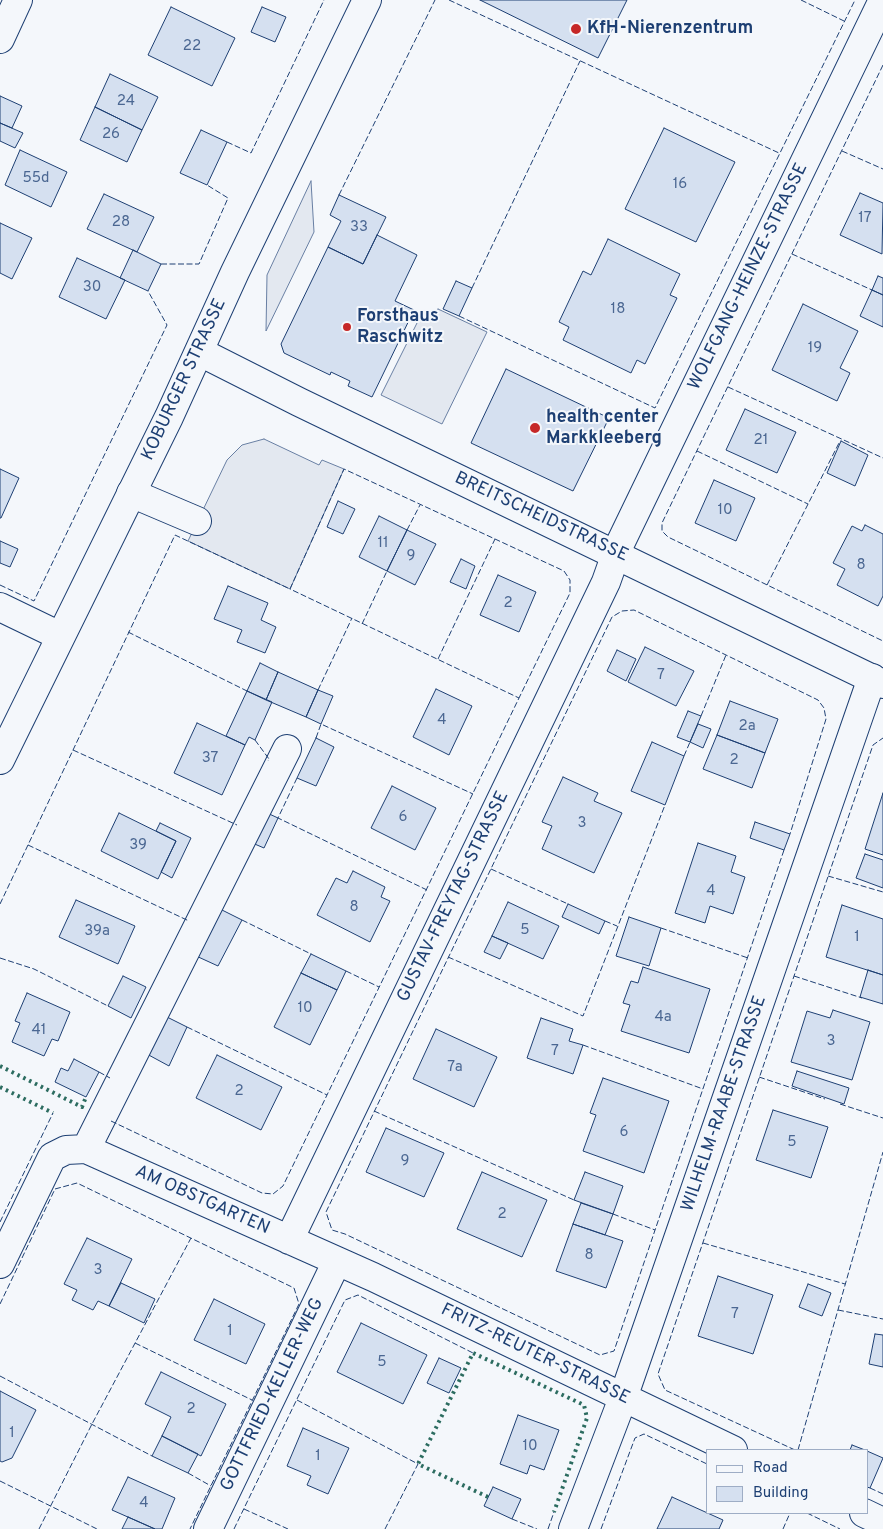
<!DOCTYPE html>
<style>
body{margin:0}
#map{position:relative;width:883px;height:1529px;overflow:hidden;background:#f4f7fb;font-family:Overpass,sans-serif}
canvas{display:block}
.legend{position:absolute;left:706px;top:1449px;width:162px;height:65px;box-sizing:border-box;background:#f4f7fb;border:1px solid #9eadc5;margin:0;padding:6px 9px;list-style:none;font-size:15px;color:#1d3f73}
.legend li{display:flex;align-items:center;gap:10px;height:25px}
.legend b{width:25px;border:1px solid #9eadc5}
</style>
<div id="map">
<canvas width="883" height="1529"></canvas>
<ul class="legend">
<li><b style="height:6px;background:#f4f7fb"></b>Road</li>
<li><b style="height:14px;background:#d5e0f0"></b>Building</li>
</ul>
</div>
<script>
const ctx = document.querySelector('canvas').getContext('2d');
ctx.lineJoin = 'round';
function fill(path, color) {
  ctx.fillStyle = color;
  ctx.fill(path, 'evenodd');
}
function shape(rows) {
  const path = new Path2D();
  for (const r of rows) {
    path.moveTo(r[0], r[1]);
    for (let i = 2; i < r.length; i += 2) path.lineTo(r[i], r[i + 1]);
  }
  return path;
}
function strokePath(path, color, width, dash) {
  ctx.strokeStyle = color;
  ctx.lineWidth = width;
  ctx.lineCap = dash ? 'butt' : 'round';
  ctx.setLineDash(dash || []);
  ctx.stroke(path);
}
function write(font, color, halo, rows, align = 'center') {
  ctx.font = font + ' Overpass,sans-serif';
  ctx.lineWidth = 4;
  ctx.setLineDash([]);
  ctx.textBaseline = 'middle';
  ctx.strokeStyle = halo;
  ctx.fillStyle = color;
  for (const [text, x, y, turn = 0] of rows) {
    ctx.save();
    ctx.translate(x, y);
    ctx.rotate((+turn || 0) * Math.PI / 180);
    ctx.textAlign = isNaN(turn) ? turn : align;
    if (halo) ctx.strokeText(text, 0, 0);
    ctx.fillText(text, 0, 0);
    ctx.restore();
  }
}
const parking = shape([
 [311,181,314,232,266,331,267,275,311,181],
 [438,309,487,332,442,424,381,395,422,313,434,318,438,309],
 [264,439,319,465,322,460,344,469,290,589,188,541,227,460,242,445,264,439]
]);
const building = shape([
 [480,0,627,0,598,58,480,0],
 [171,7,235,38,212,86,148,55,171,7],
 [262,7,286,17,275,42,251,32,262,7],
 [110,74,158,97,142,130,95,107,110,74],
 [0,96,22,106,12,128,0,123,0,96],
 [95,107,142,130,127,162,80,140,95,107],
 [0,123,23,133,15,148,0,141,0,123],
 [664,128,735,162,696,242,625,209,664,128],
 [201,130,227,142,207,185,180,173,201,130],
 [20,150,67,172,51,207,5,185,20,150],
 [860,193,883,203,882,254,840,235,860,193],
 [104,194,154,217,137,252,87,229,104,194],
 [339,195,386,217,363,264,328,247,341,221,330,215,339,195],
 [0,223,32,238,12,279,0,273,0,223],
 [377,235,417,255,395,301,414,310,372,397,348,386,350,381,331,372,330,375,284,353,281,344,328,247,363,264,377,235],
 [608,239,680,274,670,295,677,298,645,364,637,360,631,373,563,340,569,327,559,322,583,271,591,275,608,239],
 [133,250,161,264,148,291,120,278,133,250],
 [77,258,125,280,106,319,59,297,77,258],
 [878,276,883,278,883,295,872,290,878,276],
 [456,281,472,288,459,316,443,309,456,281],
 [872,290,883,295,883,327,860,316,872,290],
 [803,304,858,331,840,368,850,373,837,401,772,370,803,304],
 [506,369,609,418,573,491,471,443,506,369],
 [745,409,796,432,777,473,726,450,745,409],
 [841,441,868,455,855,486,827,473,841,441],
 [0,469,19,478,1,518,0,518,0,469],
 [714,480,755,498,736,541,695,523,714,480],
 [338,501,355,509,343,534,327,527,338,501],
 [379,516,407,530,387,571,359,557,379,516],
 [865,525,883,534,883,596,878,606,837,585,845,569,833,563,852,526,862,531,865,525],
 [407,530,436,544,415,585,387,571,407,530],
 [0,541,18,549,10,567,0,563,0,541],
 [461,559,475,566,466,589,450,582,461,559],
 [498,575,536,592,519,632,480,615,498,575],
 [228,586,268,603,261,620,276,627,265,653,237,642,242,630,214,619,228,586],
 [645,647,694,671,676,706,628,682,645,647],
 [617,650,636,659,626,681,607,671,617,650],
 [260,663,278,672,266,700,247,691,260,663],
 [278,672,318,690,306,717,266,700,278,672],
 [436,689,472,706,449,755,413,737,436,689],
 [318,690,333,696,321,724,306,717,318,690],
 [247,691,272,702,255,740,249,737,245,745,226,736,247,691],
 [730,701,778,719,765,753,717,735,730,701],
 [688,711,701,716,690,742,677,737,688,711],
 [197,723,245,745,222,795,174,773,197,723],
 [698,724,711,729,703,748,690,742,698,724],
 [717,735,765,753,752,788,703,769,717,735],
 [316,738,334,747,316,786,297,778,316,738],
 [652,742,684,756,665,805,631,791,652,742],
 [563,777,598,793,594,801,622,813,594,873,542,849,552,826,542,822,563,777],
 [392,786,436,808,415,850,371,828,392,786],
 [883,793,883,855,865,849,883,793],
 [265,812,278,818,264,848,250,842,265,812],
 [119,813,176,841,158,879,101,851,119,813],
 [755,822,790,834,784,850,750,838,755,822],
 [160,823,191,838,172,878,161,872,176,841,156,831,160,823],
 [698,843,736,856,731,872,745,877,733,914,710,906,705,923,675,913,698,843],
 [865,854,883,860,883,888,856,878,865,854],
 [353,871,385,887,381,897,390,901,370,942,317,915,336,878,347,883,353,871],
 [76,900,135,926,118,964,59,937,76,900],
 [508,902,559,926,543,959,492,936,508,902],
 [568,904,605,921,599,934,562,917,568,904],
 [842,905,883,919,883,975,826,957,842,905],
 [218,908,242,920,218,966,194,955,218,908],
 [629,917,661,928,649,966,616,956,629,917],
 [492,936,508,943,500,959,484,952,492,936],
 [311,954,346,971,337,990,301,973,311,954],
 [643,967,710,989,689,1053,621,1031,630,1005,623,1003,631,981,638,983,643,967],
 [868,970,883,975,883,1004,860,997,868,970],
 [301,973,337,990,310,1045,274,1027,301,973],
 [123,976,146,987,131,1018,108,1006,123,976],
 [27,993,70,1012,58,1041,52,1039,44,1056,12,1042,20,1023,15,1021,27,993],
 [833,1010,870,1022,852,1080,791,1062,807,1011,830,1018,833,1010],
 [163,1015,187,1027,169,1066,145,1053,163,1015],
 [541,1018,573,1029,569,1041,583,1045,573,1074,527,1058,541,1018],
 [436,1029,497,1057,474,1107,413,1079,436,1029],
 [217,1055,282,1087,261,1130,196,1098,217,1055],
 [74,1059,99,1072,86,1097,55,1082,61,1068,68,1071,74,1059],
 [797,1071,849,1088,844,1104,792,1086,797,1071],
 [603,1078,669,1101,644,1173,583,1151,596,1115,590,1113,603,1078],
 [773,1110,828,1127,811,1178,756,1160,773,1110],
 [386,1128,444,1153,424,1197,366,1172,386,1128],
 [482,1172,547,1200,522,1257,457,1229,482,1172],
 [585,1172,623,1186,613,1214,574,1200,585,1172],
 [581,1203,613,1214,605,1235,573,1224,581,1203],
 [573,1224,623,1241,606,1288,556,1271,573,1224],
 [87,1238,132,1259,109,1306,98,1301,93,1310,72,1300,77,1290,64,1284,87,1238],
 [718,1276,773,1295,753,1354,698,1336,718,1276],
 [121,1283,155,1299,144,1323,109,1306,121,1283],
 [808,1284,831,1293,822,1316,799,1307,808,1284],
 [214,1299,265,1324,246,1364,194,1340,214,1299],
 [361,1323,427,1355,403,1404,337,1372,361,1323],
 [875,1334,883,1335,883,1367,869,1364,875,1334],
 [439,1358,461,1368,449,1393,427,1383,439,1358],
 [161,1372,226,1404,201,1456,162,1436,171,1417,145,1404,161,1372],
 [0,1391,36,1410,12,1458,2,1462,0,1461,0,1391],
 [518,1415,559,1430,544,1470,530,1465,527,1474,500,1464,518,1415],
 [303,1428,349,1448,328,1494,307,1485,311,1476,287,1466,303,1428],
 [162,1436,198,1454,188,1473,152,1456,162,1436],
 [852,1445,865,1450,850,1450,852,1445],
 [867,1451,883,1458,870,1488,867,1487,867,1451],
 [128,1477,175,1498,162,1529,155,1529,112,1510,128,1477],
 [493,1487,521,1499,512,1519,484,1506,493,1487],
 [672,1497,723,1520,719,1529,657,1529,672,1497],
 [128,1517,155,1529,122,1529,128,1517]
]);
const minor = shape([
 [0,39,18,0],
 [131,493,197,521],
 [0,607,60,636],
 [86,1149,287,749],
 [289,1240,606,582,618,548,674,432,883,0],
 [0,1264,52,1157,66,1150,86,1149,373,1277,733,1450],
 [864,1513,883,1522],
 [208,1529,337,1261],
 [573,1529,623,1398,872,678]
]);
const major = shape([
 [200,352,299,402,883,684],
 [0,760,169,417,235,272,367,0]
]);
const hedge = shape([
 [0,1066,82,1107,86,1097],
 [0,1087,53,1113],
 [488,1497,418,1464,473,1353,584,1405,587,1418,554,1512]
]);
const fence = shape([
 [449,0,779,153],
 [801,0,844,21],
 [883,65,662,523,662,531,668,537,883,641],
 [227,142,251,153,324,0],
 [842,151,883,169],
 [339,195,435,0],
 [792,254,872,290],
 [161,264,199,264,228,198,207,185],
 [472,288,580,61],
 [459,316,655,408,855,0],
 [728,387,883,458],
 [697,451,808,504],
 [407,530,420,505],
 [0,585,34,601,167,325,148,291],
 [767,585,839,443],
 [362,624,387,571],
 [128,632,247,691],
 [438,659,495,539],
 [318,690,352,618],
 [701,716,726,655],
 [316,738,321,724,473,794],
 [255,740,269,759,268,761],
 [73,750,237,825],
 [684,756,690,742],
 [297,778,278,818,427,890],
 [28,845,189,921],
 [784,850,614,1351,600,1355,345,1234,332,1230,326,1212,612,617,622,611,634,610,818,700,824,708,826,719,790,834],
 [491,869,568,904],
 [828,876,883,892],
 [0,904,175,535,290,589,344,469,564,571,570,580,570,593,519,698],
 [242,920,311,954],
 [605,921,617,926],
 [661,928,748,958],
 [448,957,583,1016,665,805],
 [0,958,34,969,108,1006],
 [346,971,379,987],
 [794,976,862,998],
 [187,1027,327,1095],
 [583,1045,703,1089],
 [99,1072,110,1078],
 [759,1077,825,1099],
 [840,1104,883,1118],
 [374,1111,574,1200],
 [111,1121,262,1193,273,1194,283,1186,519,698,290,589],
 [613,1214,655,1230],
 [0,1222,53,1113],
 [703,1243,845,1284],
 [0,1304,55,1189,77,1183,294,1288,299,1304,190,1529],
 [838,1310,883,1319],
 [135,1343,252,1400],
 [0,1376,152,1456],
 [297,1400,418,1464,385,1529],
 [795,1450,665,1390,658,1374,873,745,883,738],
 [798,1450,883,1152],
 [188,1473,211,1486],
 [0,1481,97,1529],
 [870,1488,883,1494],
 [244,1509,288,1529],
 [807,1513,840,1529],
 [512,1519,537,1529],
 [39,1529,92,1424,191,1238],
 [234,1529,345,1300,358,1295,473,1353],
 [548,1529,554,1512],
 [601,1529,635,1438,644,1434,707,1464],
 [783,1529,790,1513]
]);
const markers = [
 [576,29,6,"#c62828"],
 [347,327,5,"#c62828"],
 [535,428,6,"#c62828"]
];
const numberNames = [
 ["22",192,47],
 ["24",126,102],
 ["26",111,135],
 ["55d",36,179],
 ["16",680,185],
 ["17",865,219],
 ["28",121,223],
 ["33",359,228],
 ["30",92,288],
 ["18",618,310],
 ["19",815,349],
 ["21",761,441],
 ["10",725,511],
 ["11",383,544],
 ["9",411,557],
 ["8",861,566],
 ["2",508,604],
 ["7",661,676],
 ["4",442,721],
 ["2a",747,727],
 ["37",210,759],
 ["2",734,761],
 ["6",403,818],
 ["3",582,824],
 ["39",138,846],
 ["4",711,892],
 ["8",354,908],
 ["5",525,931],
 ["39a",97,932],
 ["1",857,938],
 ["10",305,1009],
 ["4a",663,1018],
 ["41",39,1031],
 ["3",831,1042],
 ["7",555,1052],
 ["7a",455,1068],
 ["2",239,1092],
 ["6",624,1133],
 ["5",792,1143],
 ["9",405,1162],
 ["2",502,1215],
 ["8",589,1256],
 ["3",98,1271],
 ["7",735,1315],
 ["1",230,1332],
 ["5",382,1363],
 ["2",191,1410],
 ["1",12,1434],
 ["10",530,1447],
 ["1",318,1457],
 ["4",144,1504]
];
const poiNames = [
 ["KfH-Nierenzentrum",587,29],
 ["Forsthaus",357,317],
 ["Raschwitz",357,338],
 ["health center",546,418],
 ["Markkleeberg",546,439]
];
const streetNames = [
 ["WOLFGANG-HEINZE-STRASSE",749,277,-64],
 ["KOBURGER STRASSE",185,380,-65],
 ["BREITSCHEIDSTRASSE",541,518,25],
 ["GUSTAV-FREYTAG-STRASSE",454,897,-64],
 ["WILHELM-RAABE-STRASSE",725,1104,-71],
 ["AM OBSTGARTEN",202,1201,24],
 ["FRITZ-REUTER-STRASSE",535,1355,26],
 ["GOTTFRIED-KELLER-WEG",273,1395,-64]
];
fill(parking, '#e3e8f0');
strokePath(parking, '#687fa3', 1);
fill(building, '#d5e0f0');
strokePath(building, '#1d3f73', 1);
strokePath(minor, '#1d3f73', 30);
strokePath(major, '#1d3f73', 30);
strokePath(minor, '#f4f7fb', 28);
strokePath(major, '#f4f7fb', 28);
strokePath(hedge, '#2c6c60', 4, [2.5, 4]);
strokePath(fence, '#1d3f73', 1, [6, 2.5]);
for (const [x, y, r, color] of markers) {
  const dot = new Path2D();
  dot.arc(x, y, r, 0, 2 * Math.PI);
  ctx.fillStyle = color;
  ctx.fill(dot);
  strokePath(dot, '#f4f7fb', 2);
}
write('15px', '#4b6792', null, numberNames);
write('bold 18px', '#1d3f73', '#f4f7fb', poiNames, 'left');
write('18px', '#1d3f73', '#f4f7fb', streetNames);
</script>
